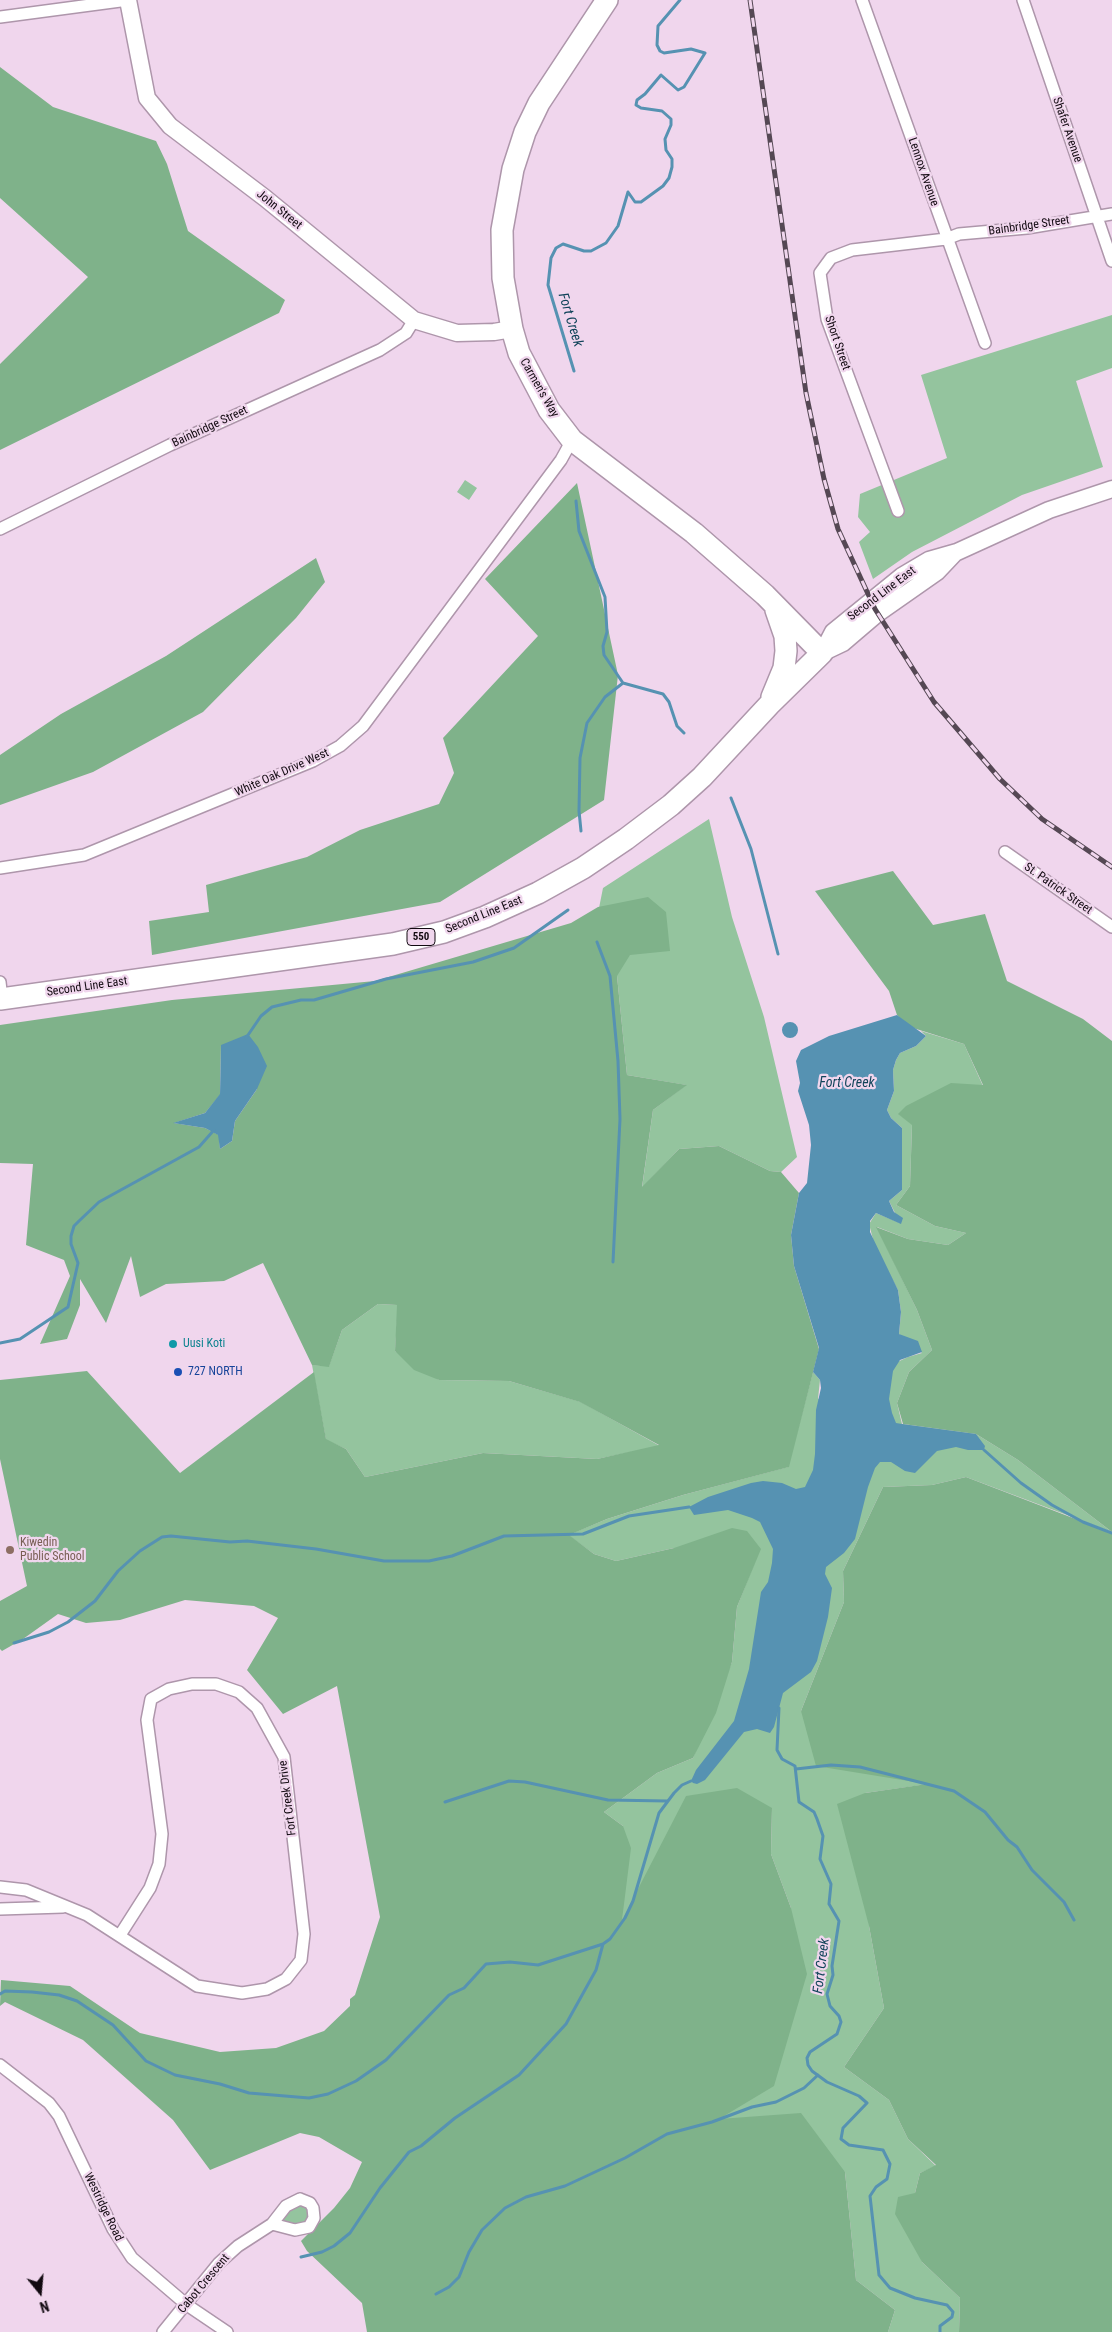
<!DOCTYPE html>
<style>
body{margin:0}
#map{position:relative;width:1112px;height:2332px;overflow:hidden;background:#f0d6ed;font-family:"Roboto Condensed",sans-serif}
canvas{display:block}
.north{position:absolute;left:15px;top:2267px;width:50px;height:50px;-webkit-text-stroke:4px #f0d6ed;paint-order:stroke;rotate:163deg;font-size:14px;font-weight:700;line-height:20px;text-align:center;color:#120a11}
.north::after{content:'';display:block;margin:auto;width:18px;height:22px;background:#120a11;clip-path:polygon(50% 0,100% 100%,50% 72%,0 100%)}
</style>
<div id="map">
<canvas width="1112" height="2332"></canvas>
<div class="north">N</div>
</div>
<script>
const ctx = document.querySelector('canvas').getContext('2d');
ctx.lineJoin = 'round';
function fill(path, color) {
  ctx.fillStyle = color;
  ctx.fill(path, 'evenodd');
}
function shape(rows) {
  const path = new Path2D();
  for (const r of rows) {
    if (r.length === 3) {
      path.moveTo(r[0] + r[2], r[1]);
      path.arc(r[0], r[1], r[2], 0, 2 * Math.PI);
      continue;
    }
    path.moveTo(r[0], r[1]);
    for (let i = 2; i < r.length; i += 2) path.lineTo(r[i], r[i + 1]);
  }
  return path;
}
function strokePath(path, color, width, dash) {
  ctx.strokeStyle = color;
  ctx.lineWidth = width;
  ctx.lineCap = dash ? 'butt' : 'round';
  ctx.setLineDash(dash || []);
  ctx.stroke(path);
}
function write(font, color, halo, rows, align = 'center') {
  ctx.font = font + ' "Roboto Condensed",sans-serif';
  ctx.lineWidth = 4.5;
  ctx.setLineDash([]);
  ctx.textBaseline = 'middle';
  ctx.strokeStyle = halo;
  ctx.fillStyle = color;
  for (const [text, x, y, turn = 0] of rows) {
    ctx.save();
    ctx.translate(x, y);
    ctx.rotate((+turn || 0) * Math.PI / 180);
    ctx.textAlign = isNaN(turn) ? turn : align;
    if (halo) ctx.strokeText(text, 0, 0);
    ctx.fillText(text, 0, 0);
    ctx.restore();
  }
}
const green = shape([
 [1112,315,1112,368,1076,381,1103,467,1022,495,912,552,873,579,859,542,870,532,858,517,860,494,947,458,921,375],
 [465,480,477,488,469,500,457,492],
 [709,819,732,917,764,1017,797,1157,781,1172,770,1171,719,1146,679,1149,642,1188,653,1110,686,1085,627,1075,617,976,597,918,603,888],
 [921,1031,964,1044,983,1086,899,1114,912,1124,910,1186,896,1205,935,1226,966,1233,948,1245,908,1239,877,1227,917,1310,932,1350,909,1372,897,1403,902,1424,976,1434,1018,1460,1112,1532,966,1477,932,1485,883,1487,843,1571,844,1602,801,1711,929,1784,865,1793,869,1926,884,2008,844,2067,889,2100,908,2139,936,2166,920,2173,915,2193,922,2262,960,2298,959,2332,888,2332,895,2310,856,2280,845,2172,718,2120,791,1908,771,1854,772,1808,622,1922,623,1826,604,1812,657,1773,693,1758,732,1662,737,1607,760,1549,674,1548,616,1561,594,1554,568,1535,607,1519,683,1495,788,1467,813,1372,820,1380,818,1399,908,1357,922,1353,899,1334,901,1312,898,1290,875,1247,869,1224,876,1213,900,1223,889,1201,902,1190,902,1128,891,1118,887,1110,894,1091,893,1070,896,1060,900,1053,916,1046,926,1036],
 [378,1304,398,1305,395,1351,439,1380,509,1381,581,1402,660,1446,597,1459,483,1453,365,1477,346,1449,326,1440,312,1365,329,1366,342,1330],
 [297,2204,305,2205,311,2214,306,2223,296,2224,282,2221,292,2207]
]);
const forest = shape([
 [0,67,53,107,156,141,167,164,188,231,285,300,279,313,0,450,0,364,88,277,0,198],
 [577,483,618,675,604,800,440,902,152,955,149,921,209,912,206,885,307,857,360,830,439,804,454,773,443,738,538,636,485,579],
 [316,558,325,582,296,618,203,712,93,772,0,805,0,755,61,714,166,656],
 [893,871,933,925,985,914,1007,981,1083,1019,1112,1041,1112,1532,1018,1460,976,1434,903,1424,897,1403,909,1372,932,1350,917,1310,876,1227,908,1239,948,1245,966,1233,935,1226,896,1205,910,1186,912,1125,898,1114,906,1106,951,1083,983,1085,964,1044,910,1027,897,1015,889,991,815,891],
 [648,897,666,912,670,951,630,955,617,976,627,1075,687,1085,653,1110,642,1187,679,1149,719,1146,770,1171,781,1172,799,1193,791,1235,794,1266,819,1349,789,1467,683,1495,607,1519,569,1535,594,1554,616,1561,674,1548,732,1528,747,1531,761,1549,737,1607,732,1662,716,1713,693,1758,657,1773,604,1812,623,1826,631,1848,622,1920,686,1796,737,1788,772,1808,771,1854,791,1908,807,1974,774,2086,719,2119,801,2113,845,2172,856,2280,895,2310,888,2332,367,2332,362,2303,307,2251,301,2241,334,2208,350,2188,362,2162,319,2137,300,2133,210,2170,173,2120,83,2040,5,2002,0,2006,1,1980,70,1986,140,2033,220,2052,276,2048,324,2031,350,2006,350,1999,355,1995,380,1917,337,1686,283,1714,247,1670,278,1618,254,1606,185,1600,120,1620,86,1623,58,1614,23,1639,2,1651,0,1649,0,1601,27,1586,0,1459,0,1380,87,1371,180,1473,314,1372,326,1439,346,1449,365,1477,483,1453,597,1459,659,1445,580,1402,509,1381,439,1380,414,1370,395,1351,397,1305,378,1304,342,1330,329,1367,312,1365,263,1263,224,1281,166,1284,140,1297,131,1256,106,1323,80,1279,80,1305,67,1339,40,1344,70,1276,64,1260,26,1245,33,1164,0,1163,0,1025,172,1000,375,981,571,923,598,907],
 [221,1045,257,1089,235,1121,232,1141,220,1149,219,1135,205,1128,174,1123,205,1113,220,1095],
 [966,1477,1112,1533,1112,2332,959,2332,960,2298,922,2262,895,2214,898,2197,915,2193,920,2173,936,2165,908,2139,889,2100,844,2067,884,2008,869,1926,837,1804,865,1793,927,1784,816,1766,801,1711,844,1602,843,1571,883,1487,932,1485]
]);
const water = shape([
 [897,1015,926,1036,916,1046,900,1053,896,1060,893,1070,894,1091,887,1110,891,1118,902,1128,902,1190,889,1201,894,1212,903,1218,901,1224,876,1213,870,1221,870,1232,898,1290,901,1312,899,1334,918,1341,922,1352,900,1360,893,1371,889,1399,892,1413,896,1423,902,1424,976,1434,985,1446,984,1450,968,1450,956,1447,937,1451,915,1473,905,1471,891,1462,880,1462,875,1468,868,1487,855,1539,844,1553,826,1567,825,1574,832,1588,828,1617,817,1661,811,1672,783,1693,774,1727,770,1733,757,1729,744,1732,705,1780,697,1784,693,1783,691,1781,696,1770,734,1721,749,1669,761,1592,768,1582,772,1563,773,1549,760,1522,752,1518,728,1510,694,1515,689,1507,708,1497,751,1483,763,1481,782,1483,796,1489,805,1487,813,1470,815,1454,816,1410,821,1388,820,1380,813,1372,819,1348,794,1266,791,1235,799,1193,807,1183,811,1145,809,1125,798,1091,800,1083,796,1061,801,1050,829,1036],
 [790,1030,8],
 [248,1034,258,1047,267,1066,257,1089,235,1121,232,1141,220,1149,218,1135,205,1128,173,1123,205,1113,220,1094,221,1045]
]);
const stream = shape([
 [574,371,548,285,551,258,556,248,563,244,584,251,591,251,606,243,618,226,628,192,635,202,641,202,663,186,669,178,672,167,672,159,666,150,665,139,671,125,671,119,662,111,641,108,636,105,637,100,645,94,661,75,678,90,684,87,705,53,691,49,664,53,660,51,657,45,658,26,680,0],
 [576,501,579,531,605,597,607,632,603,646,604,655,623,683,663,694,669,702,677,726,684,733],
 [731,798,751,849,778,954],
 [581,831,579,811,580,758,587,723,605,697,623,683],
 [597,942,610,976,618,1061,620,1119,613,1262],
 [246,1038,261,1016,272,1007,301,1000,314,1000,386,979,473,962,514,948,568,910],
 [0,1343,20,1339,68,1307,78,1263,71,1244,71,1236,74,1226,79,1221,99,1202,199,1147,214,1130],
 [984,1450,1021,1483,1052,1505,1083,1522,1112,1533],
 [14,1643,49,1632,68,1622,95,1601,118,1571,140,1551,162,1537,171,1536,230,1542,247,1541,316,1549,384,1561,429,1561,452,1556,504,1536,583,1534,629,1516,689,1507],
 [779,1708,777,1750,782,1759,795,1766,799,1802,814,1812,817,1819,823,1836,820,1859,831,1884,829,1904,839,1921,832,1966,833,1975,827,1994,830,2006,839,2016,841,2022,837,2034,810,2052,807,2058,808,2065,812,2071,827,2082,859,2096,867,2103,843,2128,841,2139,849,2145,883,2150,890,2164,887,2179,876,2187,870,2196,879,2275,890,2288,915,2298,947,2305,953,2312,952,2317,940,2326,940,2332],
 [796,1769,831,1765,860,1767,954,1791,985,1812,1008,1840,1017,1847,1032,1870,1064,1902,1074,1920],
 [445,1802,509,1781,525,1782,608,1800,667,1801],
 [0,1994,5,1991,32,1992,59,1995,77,2001,113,2025,146,2061,175,2075,220,2084,249,2093,309,2098,328,2094,356,2081,386,2060,449,1995,464,1988,486,1964,510,1962,538,1965,603,1944,610,1939,625,1918,633,1901,659,1813,674,1793,682,1785,691,1781],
 [301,2257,322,2252,334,2246,350,2233,380,2188,409,2152,421,2146,455,2118,519,2075,566,2024,596,1970,603,1944],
 [436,2294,449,2287,459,2277,469,2252,482,2230,505,2208,526,2197,565,2186,625,2158,667,2134,712,2122,752,2107,776,2102,804,2088,818,2075]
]);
const street = shape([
 [862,0,985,343],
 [1023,0,1112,261],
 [0,17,128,0],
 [898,511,827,319,820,273,831,258,852,250,946,239,959,234,1027,228,1112,214],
 [0,529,170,445,380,350,406,333,414,320],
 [1005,852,1112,927],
 [0,868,84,855,313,761,340,746,363,726,561,460,572,440],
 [0,982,2,999],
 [0,1887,26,1890,87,1915,197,1986,242,1993,267,1989,286,1979,301,1960,304,1934,284,1757,257,1708,239,1692,216,1684,192,1684,169,1689,151,1699,147,1720,162,1834,159,1864,150,1888,120,1935],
 [0,1909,63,1907],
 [0,2065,49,2103,59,2116,113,2229,132,2258,187,2305,227,2332],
 [300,2199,310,2203,313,2208,314,2218,309,2227,295,2230,272,2224,286,2206,300,2199],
 [163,2332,219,2263,238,2246,272,2224]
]);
const secondary = shape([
 [128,0,147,98,170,126,265,198,414,320,457,333,494,332,512,329],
 [822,653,833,632,902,576,929,560,957,552,1049,510,1112,489],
 [822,653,843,643,877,614,937,572,955,553]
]);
const highway = shape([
 [772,697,784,668,786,651,785,636,776,610],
 [0,999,393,944,444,932,485,917,538,893,583,868,626,839,671,805,702,777,769,705,822,653,765,595,694,533,572,440,549,410,519,353,512,329,503,278,502,230,513,169,525,132,539,103,607,0]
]);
const rail = shape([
 [750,0,806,393,824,479,838,529,875,609,934,702,1000,779,1042,819,1112,867]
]);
const markers = [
 [173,1344,5,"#0f9aa8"],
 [178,1372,5,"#1a4fb4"],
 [10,1550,5,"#8d6e63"]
];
const shields = [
 [421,937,28]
];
const shieldNames = [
 ["550",421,937]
];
const streetNames = [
 ["Shafer Avenue",1067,130,71],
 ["Lennox Avenue",923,172,71],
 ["John Street",279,210,39],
 ["Bainbridge Street",1029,226,-8],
 ["Short Street",837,343,71],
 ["Carmen's Way",539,388,60],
 ["Bainbridge Street",210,427,-25],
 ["Second Line East",882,594,-37],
 ["White Oak Drive West",282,773,-24],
 ["St. Patrick Street",1058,889,35],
 ["Second Line East",484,915,-22],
 ["Second Line East",87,987,-8],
 ["Fort Creek Drive",288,1798,-97],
 ["Westridge Road",103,2207,64],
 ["Cabot Crescent",204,2284,-50]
];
const cultureNames = [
 ["Uusi Koti",183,1344]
];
const transitNames = [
 ["727 NORTH",188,1372]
];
const educationNames = [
 ["Kiwedin",20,1543],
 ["Public School",20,1557]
];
const waterNames = [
 ["Fort Creek",570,320,73],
 ["Fort Creek",847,1083],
 ["Fort Creek",822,1966,-83]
];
fill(green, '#94c49e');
fill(forest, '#7fb28a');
fill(water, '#5692b2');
strokePath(stream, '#5692b2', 3);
strokePath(street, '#ae96ab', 14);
strokePath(secondary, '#ae96ab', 19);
strokePath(highway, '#ae96ab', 24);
strokePath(street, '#fff', 11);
strokePath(secondary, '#fff', 16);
strokePath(highway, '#fff', 21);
strokePath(rail, '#554854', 5);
strokePath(rail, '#f0d6ed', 3, [9]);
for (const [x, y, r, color] of markers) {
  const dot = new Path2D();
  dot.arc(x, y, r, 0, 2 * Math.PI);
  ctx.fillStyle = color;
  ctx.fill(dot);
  strokePath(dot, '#f0d6ed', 2);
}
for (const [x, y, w] of shields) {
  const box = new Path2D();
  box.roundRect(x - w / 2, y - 8.5, w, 17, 4);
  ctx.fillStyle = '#f0d6ed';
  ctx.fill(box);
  strokePath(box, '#120a11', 1);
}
write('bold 11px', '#120a11', null, shieldNames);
write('12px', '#120a11', '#f0d6ed', streetNames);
write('12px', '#0d838f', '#f0d6ed', cultureNames, 'left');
write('12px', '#164399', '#f0d6ed', transitNames, 'left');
write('12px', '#785e54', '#f0d6ed', educationNames, 'left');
write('italic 14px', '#11445a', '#f0d6ed', waterNames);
</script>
